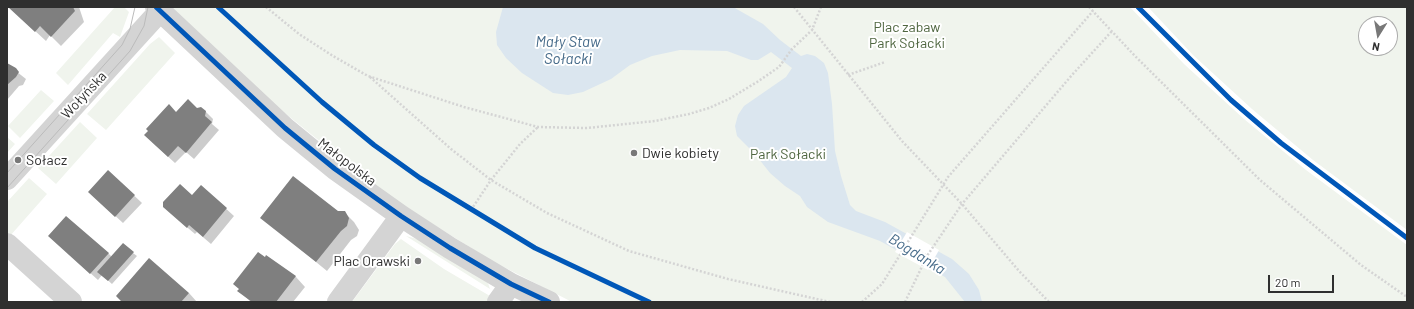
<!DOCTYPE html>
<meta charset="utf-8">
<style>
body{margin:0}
#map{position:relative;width:1414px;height:309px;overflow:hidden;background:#fff;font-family:Barlow,sans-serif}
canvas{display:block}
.frame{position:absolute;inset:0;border:8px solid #2f2f2f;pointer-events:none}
.north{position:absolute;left:1358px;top:16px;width:40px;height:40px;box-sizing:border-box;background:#fff;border:1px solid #acacac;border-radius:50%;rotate:191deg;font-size:11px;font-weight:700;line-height:16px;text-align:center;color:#2f2f2f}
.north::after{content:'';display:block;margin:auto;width:14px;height:18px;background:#787878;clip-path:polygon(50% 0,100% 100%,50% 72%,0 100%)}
.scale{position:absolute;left:1268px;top:275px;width:66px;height:18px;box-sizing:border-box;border:2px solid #2f2f2f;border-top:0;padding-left:5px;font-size:12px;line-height:14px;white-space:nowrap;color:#2f2f2f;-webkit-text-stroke:3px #fff;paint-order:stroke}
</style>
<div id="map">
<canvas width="1414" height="309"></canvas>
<div class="frame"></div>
<div class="north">N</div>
<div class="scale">20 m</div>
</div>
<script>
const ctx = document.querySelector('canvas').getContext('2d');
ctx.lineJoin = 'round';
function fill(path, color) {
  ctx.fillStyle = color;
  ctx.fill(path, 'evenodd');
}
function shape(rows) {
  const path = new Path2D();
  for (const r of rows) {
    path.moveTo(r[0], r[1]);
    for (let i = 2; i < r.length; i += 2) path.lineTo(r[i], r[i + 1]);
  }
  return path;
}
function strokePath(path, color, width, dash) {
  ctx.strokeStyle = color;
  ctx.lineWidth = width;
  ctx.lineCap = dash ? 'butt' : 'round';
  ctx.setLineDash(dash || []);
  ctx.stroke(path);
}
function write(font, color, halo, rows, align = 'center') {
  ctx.font = font + ' Barlow,sans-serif';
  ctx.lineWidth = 4;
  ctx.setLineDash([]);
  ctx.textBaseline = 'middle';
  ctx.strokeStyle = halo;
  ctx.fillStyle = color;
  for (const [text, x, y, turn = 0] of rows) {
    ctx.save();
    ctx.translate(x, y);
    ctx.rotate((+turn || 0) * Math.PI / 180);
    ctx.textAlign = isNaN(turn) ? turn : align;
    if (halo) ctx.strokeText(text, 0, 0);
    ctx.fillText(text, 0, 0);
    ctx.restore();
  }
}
const green = shape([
 [115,7,124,7,129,12,120,37,113,33,68,85,56,73],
 [169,7,1130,7,1184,64,1244,119,1306,170,1407,245,1407,302,572,302,492,261,407,208,368,180,281,110],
 [1148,7,1407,7,1407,230,1313,160,1252,109,1193,55],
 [1366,24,1390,24,1390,48,1366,48],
 [159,37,175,53,106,130,87,114,150,44],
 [41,90,54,101,20,138,8,126],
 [80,122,97,138,56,184,38,168],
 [7,137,15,144,7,153],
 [29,178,47,194,10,236,7,233,7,202],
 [406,236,417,239,483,279,488,283,490,289],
 [401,239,444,269,490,296,488,302,352,302,395,244]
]);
const water = shape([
 [503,7,733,7,763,24,780,40,801,56,807,54,815,56,824,63,828,73,832,104,835,151,841,176,850,205,856,211,885,222,952,259,969,274,979,290,982,302,965,302,945,277,880,241,828,222,807,207,800,196,785,186,770,173,755,154,737,136,735,126,738,115,744,106,786,77,792,68,771,52,758,60,751,60,727,51,680,50,652,56,630,65,611,79,583,92,568,95,553,93,522,73,506,58,497,45,496,32]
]);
const pier = shape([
 [907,232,939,250,928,270,895,252]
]);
const shadow = shape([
 [9,7,79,7,84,22,61,46,50,35,46,41],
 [7,64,26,79,23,85,19,86,7,100],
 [197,109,205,111,213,119,212,124,219,130,194,159,186,152,175,163,152,142,176,113],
 [108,171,142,203,123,223,97,199],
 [201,186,234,216,211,244,197,232,195,234,182,223,192,196],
 [337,212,344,212,354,222,359,230,357,236,351,240,327,271,262,218],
 [49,236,108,253,112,257,133,253,137,256,112,284,102,275,98,280],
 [266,257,296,277,305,287,293,302,251,302,239,291],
 [189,293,197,302,123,302]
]);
const building = shape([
 [8,7,73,7,75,11,51,37,40,26,35,32],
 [7,63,16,68,19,72,16,77,7,85],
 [188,99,197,108,201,107,206,111,205,116,212,122,186,153,178,146,168,157,144,135,148,131,146,129,169,104,176,112],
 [108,170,135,195,115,217,88,192],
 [293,176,338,211,345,211,349,218,347,226,341,231,316,262,260,218],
 [180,184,192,195,201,185,227,208,203,237,189,225,187,228,163,207,163,202],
 [66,216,109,253,90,274,48,236],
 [123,243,134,252,108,281,97,272],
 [258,252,265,257,266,255,296,276,276,302,252,302,237,291,239,289,233,284],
 [149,258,189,293,181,302,122,302,116,296]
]);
const path = shape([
 [266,7,299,34,333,56,368,76,464,107,538,127,587,128,655,121,689,114,709,108,729,99,757,82,779,67,792,49,812,30,821,7],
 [794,7,902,141,962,204,1019,271,1049,302],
 [1089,7,1135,56,1260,180,1361,265,1407,297],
 [848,75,885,62],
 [370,77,451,149,491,180,547,213,629,251,728,279,830,302],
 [471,210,491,180,520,144,538,127],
 [907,245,927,256],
 [862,302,882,284,948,177,1093,11],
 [905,302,927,256,962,204,1072,75,1112,31]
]);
const street = shape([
 [156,7,285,128,335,169,401,216,450,248,511,284,549,302],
 [7,179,160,11],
 [7,244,71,302],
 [338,302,401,216],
 [498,302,511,284]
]);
const tram = shape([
 [7,173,122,45,130,29,135,7],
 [7,188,130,51,144,26,148,7]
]);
const cycleway = shape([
 [156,7,285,128,335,169,401,216,450,248,511,284,549,302],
 [218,7,322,102,374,145,420,178,535,248,649,302],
 [1138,7,1231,100,1281,143,1407,238]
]);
const markers = [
 [634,153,4,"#787878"],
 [18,160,4,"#787878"],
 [418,261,4,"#787878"]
];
const parkNames = [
 ["Plac zabaw",907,27],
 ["Park Sołacki",907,43],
 ["Park Sołacki",788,154]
];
const streetNames = [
 ["Wołyńska",84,95,-47],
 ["Małopolska",347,162,37]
];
const poiNames = [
 ["Dwie kobiety",642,153],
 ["Sołacz",26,160],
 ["Plac Orawski",410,261,"right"]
];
const waterNames = [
 ["Mały Staw",568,42],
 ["Sołacki",568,59],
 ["Bogdanka",917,254,32]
];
fill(green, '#f0f4ed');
fill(water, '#dbe6ef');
fill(pier, '#fff');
fill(shadow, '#0003');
fill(building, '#7f7f7f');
strokePath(path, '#d4d4d4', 2.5, [2, 2]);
strokePath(street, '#d4d4d4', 22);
strokePath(tram, '#bbb', 1);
strokePath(cycleway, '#0057b8', 5);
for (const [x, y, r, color] of markers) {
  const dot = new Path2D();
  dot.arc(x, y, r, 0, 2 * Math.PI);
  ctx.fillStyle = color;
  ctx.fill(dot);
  strokePath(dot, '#fff', 1.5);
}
write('14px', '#4f6640', '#fff', parkNames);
write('14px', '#2f2f2f', '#fff', streetNames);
write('14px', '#2f2f2f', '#fff', poiNames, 'left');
write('italic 15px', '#456a89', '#fff', waterNames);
</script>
